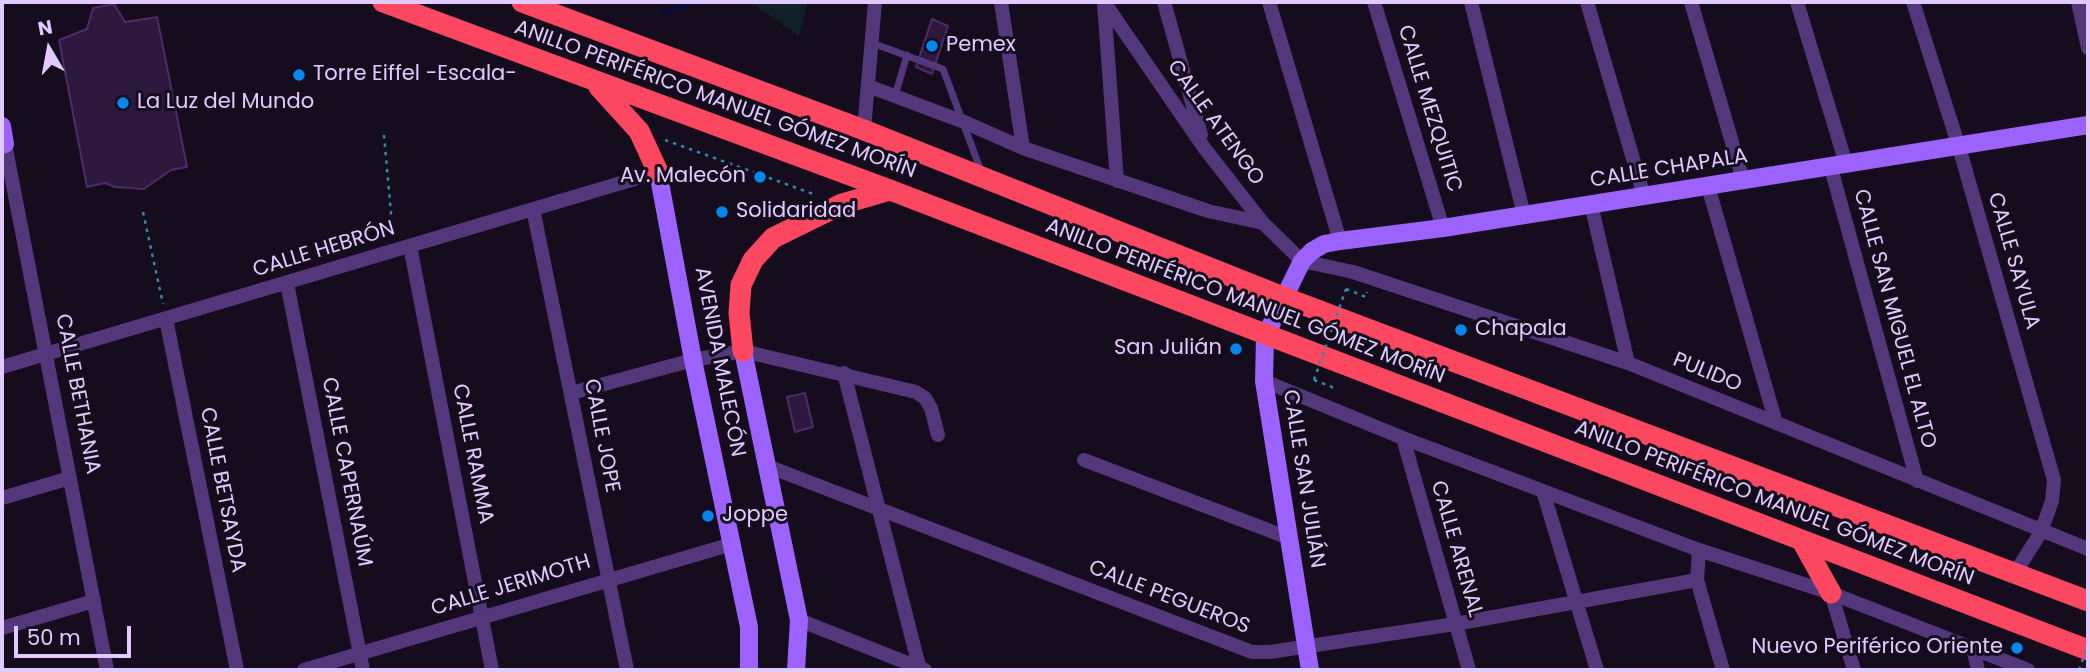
<!DOCTYPE html>
<meta charset="utf-8">
<style>
body{margin:0}
#map{position:relative;width:2090px;height:672px;overflow:hidden;background:#150c1d;font-family:Poppins,sans-serif}
canvas{display:block}
.frame{position:absolute;inset:0;border:4px solid #e1cafe;pointer-events:none}
.north{position:absolute;left:14px;top:14px;width:70px;height:70px;-webkit-text-stroke:5px #150c1d;paint-order:stroke;rotate:350deg;font-size:19px;font-weight:700;line-height:28px;text-align:center;color:#e1cafe}
.north::after{content:'';display:block;margin:auto;width:24px;height:32px;background:#e1cafe;clip-path:polygon(50% 0,100% 100%,50% 72%,0 100%)}
.scale{position:absolute;left:14px;top:626px;width:117px;height:32px;box-sizing:border-box;border:4px solid #e1cafe;border-top:0;padding-left:9px;font-size:21px;line-height:24px;white-space:nowrap;color:#e1cafe;-webkit-text-stroke:5px #150c1d;paint-order:stroke}
</style>
<div id="map">
<canvas width="2090" height="672"></canvas>
<div class="frame"></div>
<div class="north">N</div>
<div class="scale">50 m</div>
</div>
<script>
const ctx = document.querySelector('canvas').getContext('2d');
ctx.lineJoin = 'round';
function fill(path, color) {
  ctx.fillStyle = color;
  ctx.fill(path, 'evenodd');
}
function shape(rows) {
  const path = new Path2D();
  for (const r of rows) {
    path.moveTo(r[0], r[1]);
    for (let i = 2; i < r.length; i += 2) path.lineTo(r[i], r[i + 1]);
  }
  return path;
}
function strokePath(path, color, width, dash) {
  ctx.strokeStyle = color;
  ctx.lineWidth = width;
  ctx.lineCap = dash ? 'butt' : 'round';
  ctx.setLineDash(dash || []);
  ctx.stroke(path);
}
function write(font, color, halo, rows, align = 'center') {
  ctx.font = font + ' Poppins,sans-serif';
  ctx.lineWidth = 6;
  ctx.setLineDash([]);
  ctx.textBaseline = 'middle';
  ctx.strokeStyle = halo;
  ctx.fillStyle = color;
  for (const [text, x, y, turn = 0] of rows) {
    ctx.save();
    ctx.translate(x, y);
    ctx.rotate((+turn || 0) * Math.PI / 180);
    ctx.textAlign = isNaN(turn) ? turn : align;
    if (halo) ctx.strokeText(text, 0, 0);
    ctx.fillText(text, 0, 0);
    ctx.restore();
  }
}
const green = shape([
 [750,2,808,2,799,36]
]);
const stream = shape([
 [663,13,696,2]
]);
const building = shape([
 [114,4,125,22,157,17,187,167,171,170,144,189,115,187,105,183,87,187,59,40,87,29,93,8,114,4],
 [932,19,948,26,932,74,916,67,932,19],
 [805,393,813,427,795,432,787,397,805,393]
]);
const path = shape([
 [384,135,393,236],
 [665,140,816,195],
 [143,212,163,304],
 [1346,289,1366,297,1367,292],
 [1314,380,1332,387,1329,392]
]);
const lane = shape([
 [872,43,943,69,981,171],
 [895,96,907,55]
]);
const street = shape([
 [1001,2,1023,148],
 [1104,2,1205,149,1263,223,1302,261,1353,272,1628,363,2088,549],
 [1164,2,1201,135],
 [1269,2,1340,241],
 [1374,2,1443,228],
 [1471,2,1524,215],
 [1587,2,1644,196],
 [1691,2,1743,180],
 [1797,2,1846,164],
 [1913,2,1959,147,2054,480,2052,501,2041,532,2015,573],
 [2078,2,2088,48],
 [1104,3,1117,181],
 [868,86,964,122,1023,148,1208,211,1263,223],
 [864,130,875,2],
 [5,144,107,670],
 [1831,168,1917,481],
 [1708,186,1776,423],
 [1591,204,1628,363],
 [533,209,627,670],
 [410,246,492,670],
 [287,283,363,670],
 [166,319,237,670],
 [2,367,658,172],
 [844,373,920,670],
 [1264,381,1403,438,1699,550,1831,593,2028,670],
 [571,393,693,360,743,351,916,392,925,398,931,408,938,435],
 [1403,438,1469,670],
 [1084,460,1289,538],
 [767,466,1252,652,1270,652,1455,624,1697,580],
 [1543,491,1597,670],
 [2,498,70,478],
 [1699,550,1697,580,1723,670],
 [1831,593,1854,670],
 [799,620,925,670],
 [2,628,94,601],
 [1973,649,1978,670],
 [304,670,732,544]
]);
const secondary = shape([
 [2,126,5,144,2,145],
 [658,172,693,360,749,627,749,670],
 [743,351,799,620,796,670],
 [1310,670,1264,381,1265,337,1302,261,1312,251,1324,244,1340,241,1443,228,2088,125]
]);
const highway = shape([
 [383,2,890,190,2088,650],
 [522,2,864,130,1283,297,2088,601],
 [599,87,639,131,658,172],
 [743,351,739,313,741,285,753,260,773,238,842,204,890,190],
 [1802,541,1831,593]
]);
const pathBridge = shape([
 [1314,380,1346,289],
 [2079,670,2088,645]
]);
const markers = [
 [932,46,7,"#0587ee"],
 [299,75,7,"#0587ee"],
 [123,103,7,"#0587ee"],
 [760,177,7,"#0587ee"],
 [722,212,7,"#0587ee"],
 [1461,330,7,"#0587ee"],
 [1236,349,7,"#0587ee"],
 [708,516,7,"#0587ee"],
 [2017,648,7,"#0587ee"]
];
const poiNames = [
 ["Pemex",946,46],
 ["Torre Eiffel -Escala-",313,75],
 ["La Luz del Mundo",137,103],
 ["Av. Malecón",746,177,"right"],
 ["Solidaridad",736,212],
 ["Chapala",1475,330],
 ["San Julián",1222,349,"right"],
 ["Joppe",722,516],
 ["Nuevo Periférico Oriente",2003,648,"right"]
];
const streetNames = [
 ["ANILLO PERIFÉRICO MANUEL GÓMEZ MORÍN",715,100,20],
 ["CALLE MEZQUITIC",1429,109,73],
 ["CALLE ATENGO",1215,123,54],
 ["CALLE CHAPALA",1669,169,-9],
 ["CALLE HEBRÓN",324,250,-17],
 ["CALLE SAYULA",2013,261,74],
 ["ANILLO PERIFÉRICO MANUEL GÓMEZ MORÍN",1245,302,21],
 ["CALLE SAN MIGUEL EL ALTO",1894,319,75],
 ["AVENIDA MALECÓN",719,362,79],
 ["PULIDO",1707,373,22],
 ["CALLE BETHANIA",77,394,79],
 ["CALLE JOPE",601,436,79],
 ["CALLE RAMMA",472,454,79],
 ["CALLE CAPERNAÚM",346,472,79],
 ["CALLE SAN JULIÁN",1303,479,81],
 ["CALLE BETSAYDA",222,490,79],
 ["ANILLO PERIFÉRICO MANUEL GÓMEZ MORÍN",1774,504,21],
 ["CALLE ARENAL",1456,549,74],
 ["CALLE JERIMOTH",511,586,-17],
 ["CALLE PEGUEROS",1169,598,21]
];
fill(green, '#0f2027');
strokePath(stream, '#0a0b39', 4.5);
fill(building, '#2d193e');
strokePath(building, '#4d2b69', 2);
strokePath(path, '#3089ac', 2.5, [3.5, 5]);
strokePath(lane, '#52387b', 7);
strokePath(street, '#52387b', 14);
strokePath(secondary, '#9b63fb', 18);
strokePath(highway, '#fb4760', 21);
strokePath(pathBridge, '#3089ac', 2.5, [3.5, 5]);
for (const [x, y, r, color] of markers) {
  const dot = new Path2D();
  dot.arc(x, y, r, 0, 2 * Math.PI);
  ctx.fillStyle = color;
  ctx.fill(dot);
  strokePath(dot, '#150c1d', 2.5);
}
write('21px', '#e1cafe', '#150c1d', poiNames, 'left');
write('21px', '#e1cafe', '#150c1d', streetNames);
</script>
